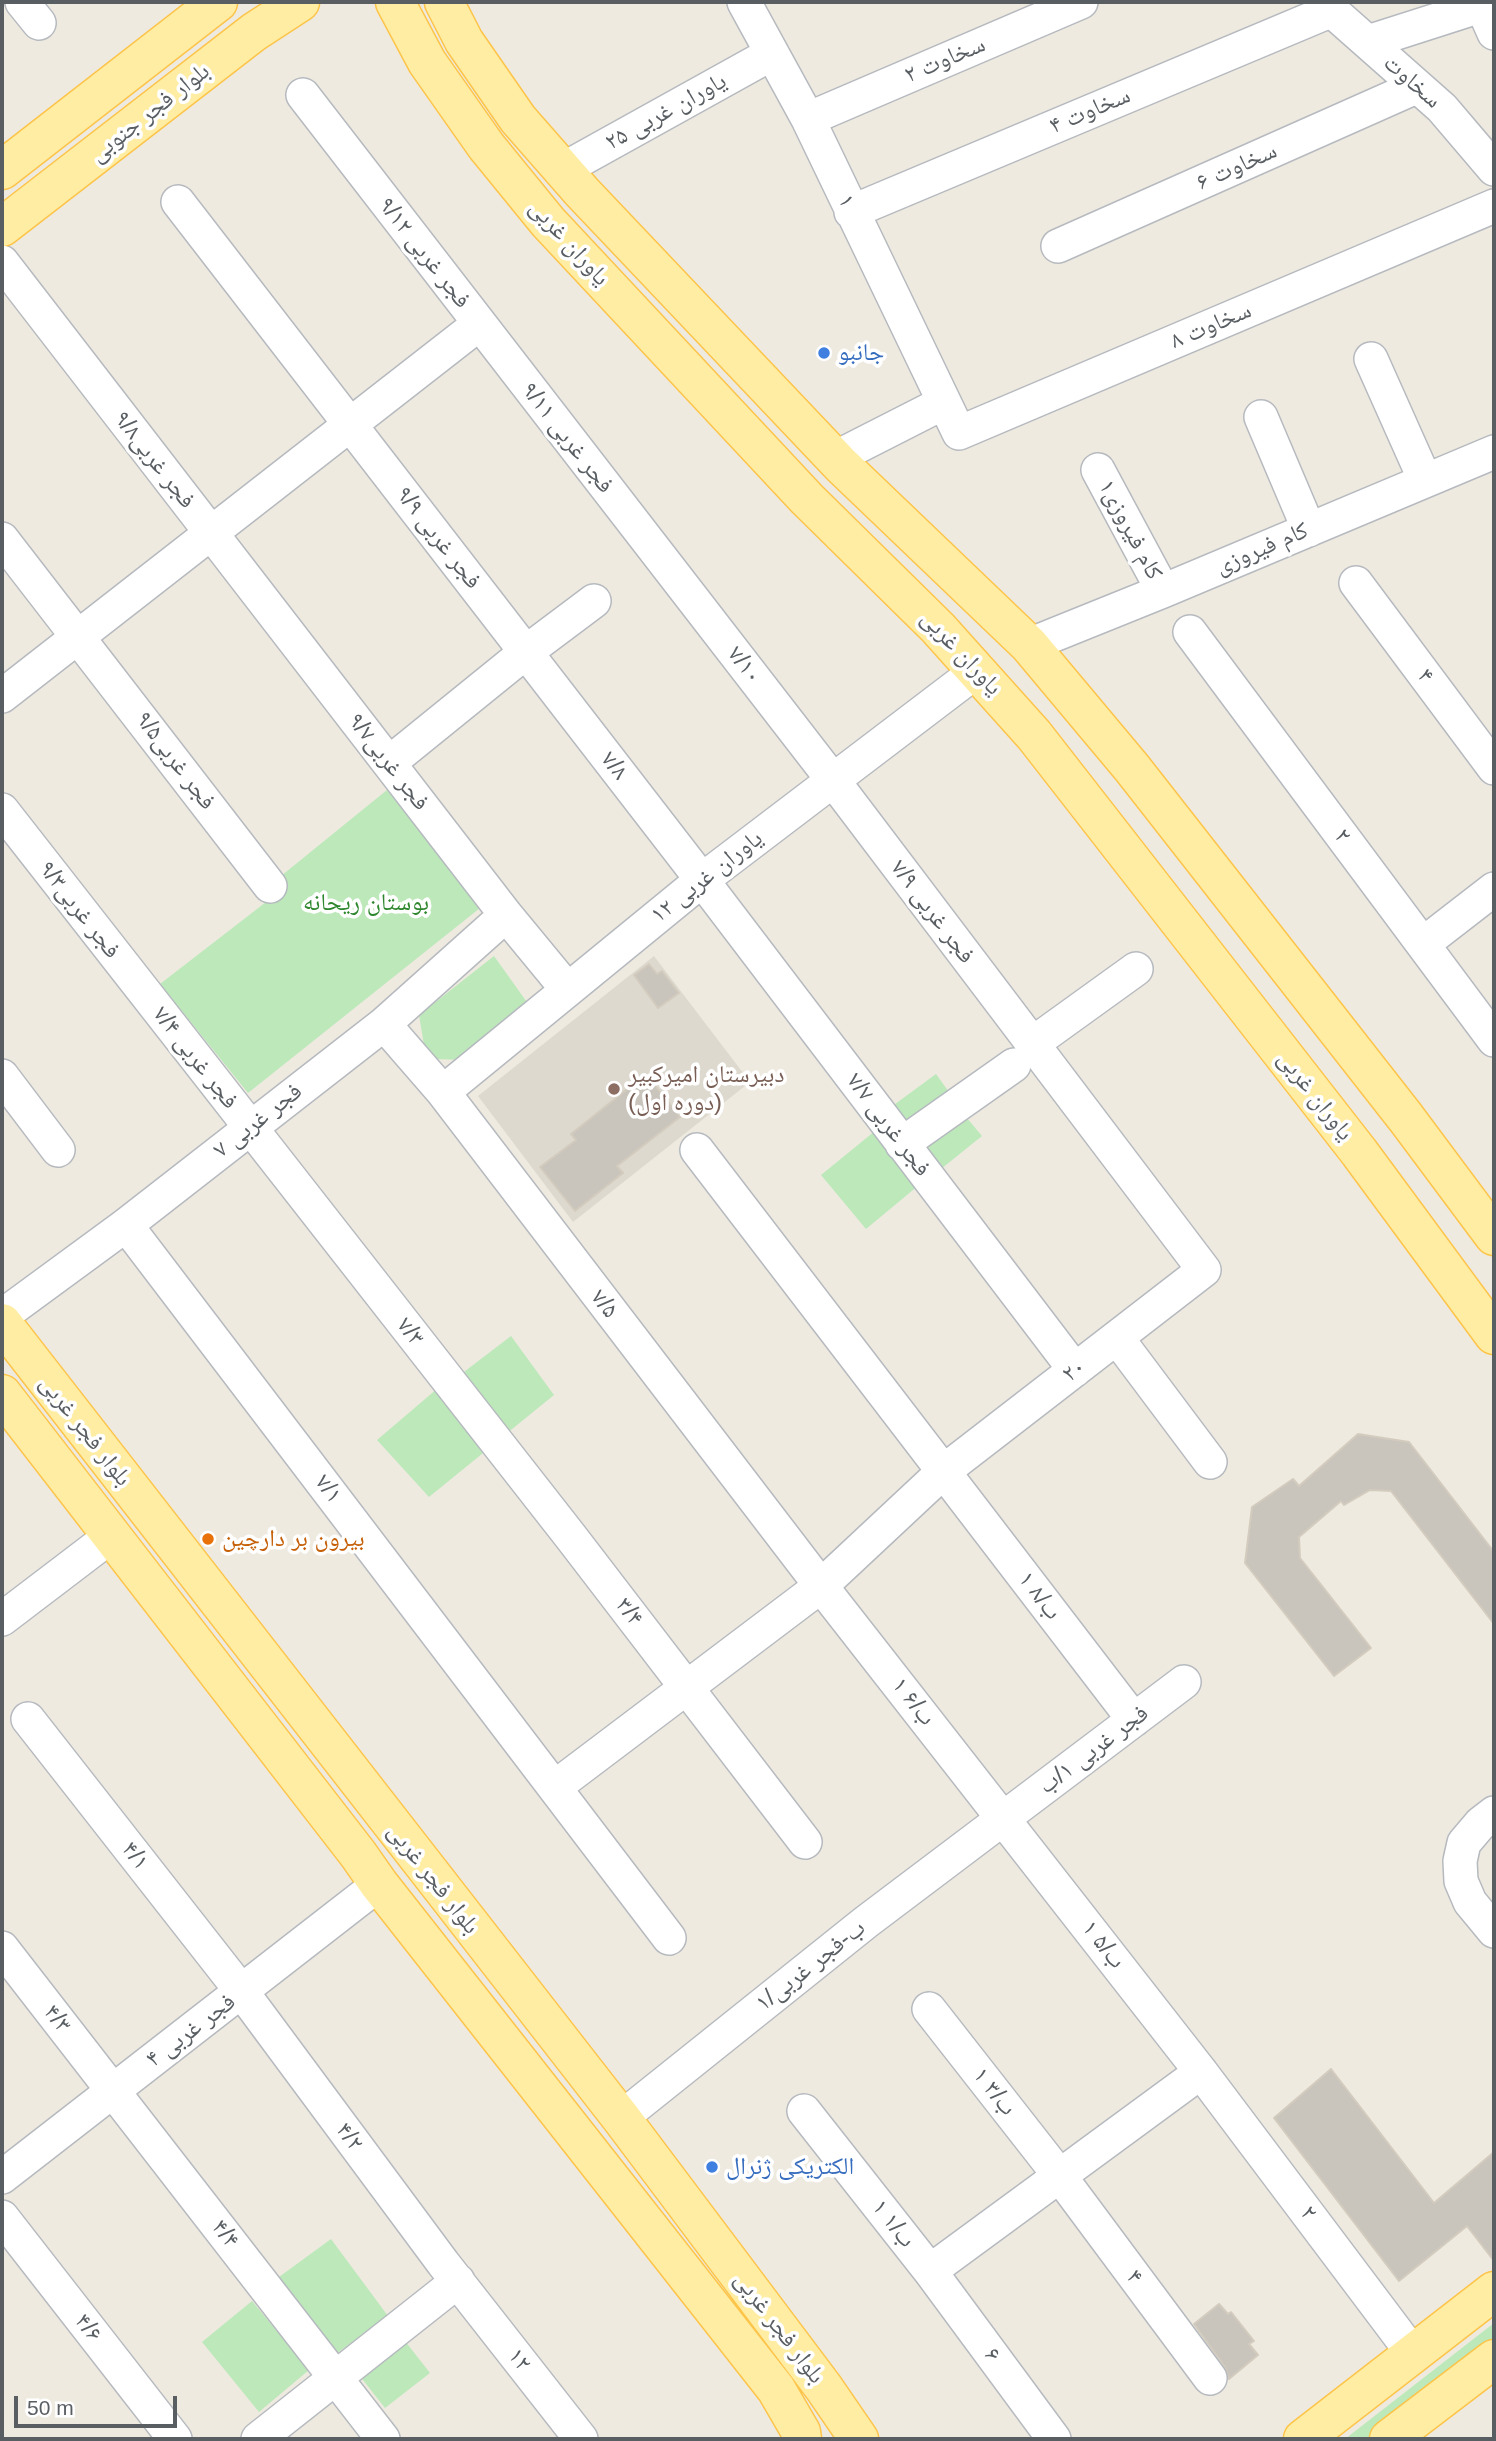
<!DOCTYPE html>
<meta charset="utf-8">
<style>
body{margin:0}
#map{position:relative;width:1496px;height:2441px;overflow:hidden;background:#eeeae0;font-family:Arial,sans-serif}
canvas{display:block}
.frame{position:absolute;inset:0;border:4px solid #595e63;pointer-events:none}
.scale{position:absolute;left:14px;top:2396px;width:163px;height:32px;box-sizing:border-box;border:4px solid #595e63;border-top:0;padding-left:9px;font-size:21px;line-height:24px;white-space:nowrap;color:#595e63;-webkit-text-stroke:5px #fff;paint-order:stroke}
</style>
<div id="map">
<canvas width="1496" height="2441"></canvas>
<div class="frame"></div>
<div class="scale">50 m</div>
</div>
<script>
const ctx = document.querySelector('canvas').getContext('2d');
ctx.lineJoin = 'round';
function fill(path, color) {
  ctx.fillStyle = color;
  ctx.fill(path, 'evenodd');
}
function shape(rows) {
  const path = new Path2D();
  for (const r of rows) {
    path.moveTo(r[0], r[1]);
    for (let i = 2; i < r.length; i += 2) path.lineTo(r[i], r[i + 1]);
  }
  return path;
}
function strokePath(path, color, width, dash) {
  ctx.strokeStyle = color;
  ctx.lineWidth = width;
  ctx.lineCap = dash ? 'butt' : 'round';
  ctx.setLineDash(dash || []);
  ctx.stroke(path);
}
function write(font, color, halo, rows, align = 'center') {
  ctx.font = font + ' Arial,"Noto Naskh Arabic",sans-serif';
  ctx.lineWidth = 7;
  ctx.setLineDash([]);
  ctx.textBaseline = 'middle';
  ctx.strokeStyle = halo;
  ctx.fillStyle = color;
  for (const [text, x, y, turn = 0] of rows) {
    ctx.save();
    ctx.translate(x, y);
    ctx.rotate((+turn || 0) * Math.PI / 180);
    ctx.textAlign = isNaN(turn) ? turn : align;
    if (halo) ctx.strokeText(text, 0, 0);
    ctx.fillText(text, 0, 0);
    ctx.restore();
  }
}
const education = shape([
 [654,956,750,1082,573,1222,478,1096]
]);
const green = shape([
 [387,790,480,908,248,1093,160,984,288,885,281,876],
 [494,956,529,1005,464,1060,434,1059,424,1045,419,1015],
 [936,1074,954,1099,904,1135,887,1110],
 [961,1111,982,1136,936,1173,915,1147],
 [875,1131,919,1185,866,1229,821,1175],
 [511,1336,554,1395,506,1434,460,1375],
 [438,1388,488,1449,429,1497,377,1440],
 [331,2239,388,2316,336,2354,279,2277],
 [252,2301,309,2370,259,2412,202,2342],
 [1494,2323,1494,2344,1371,2439,1345,2439],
 [405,2341,430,2373,385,2408,359,2375]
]);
const building = shape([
 [649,964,657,974,662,971,679,993,658,1008,634,975,649,964],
 [646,1074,680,1117,617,1166,623,1173,575,1211,540,1167,576,1140,571,1134,646,1074],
 [1358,1434,1409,1442,1494,1552,1494,1624,1391,1491,1370,1490,1344,1505,1341,1501,1299,1537,1300,1558,1371,1648,1334,1676,1245,1563,1252,1507,1293,1479,1299,1486,1358,1434],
 [1331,2069,1434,2203,1494,2152,1494,2261,1467,2226,1399,2281,1274,2118,1331,2069],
 [1219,2304,1228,2314,1231,2312,1254,2341,1249,2344,1258,2355,1229,2379,1225,2367,1194,2324,1219,2304]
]);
const minor = shape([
 [22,2,39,23],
 [744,2,808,119,959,433,1494,206],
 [1322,2,1442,108,1494,169],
 [1482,6,1494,33],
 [1368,42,1493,2],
 [303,95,832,779,1204,1270,944,1471,821,1586,555,1787],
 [808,119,1081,2],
 [562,170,771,54],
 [178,202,702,880,1075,1370],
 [851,212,1330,11],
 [1058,246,1416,87],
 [2,262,506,915,567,989],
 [1371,359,1425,480],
 [1261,417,1309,530],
 [835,458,943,403],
 [1098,470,1163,591],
 [2,539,270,886],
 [1356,583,1494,768],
 [1190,632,1494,1040],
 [1029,645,1163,591,1494,452],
 [2,696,479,324],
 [389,763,526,652,594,601],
 [2,810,571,1537,805,1842],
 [1423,944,1494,889],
 [384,1024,443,1092,821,1586,1201,2072,1414,2355],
 [1032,1044,1136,969],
 [2,1076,58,1150],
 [443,1092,702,880,978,670],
 [902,1144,1014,1065],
 [697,1150,1134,1720],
 [126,1225,669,1938],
 [2,1316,126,1225,384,1024,506,915],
 [1117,1338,1210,1462],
 [2,1619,111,1536],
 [28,1719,242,1992,443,2263,581,2439],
 [1494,1813,1481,1823,1464,1843,1460,1861,1461,1881,1470,1902,1494,1931],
 [2,1948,383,2439],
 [929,2009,1059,2175,1210,2378],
 [804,2111,930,2271,1054,2439],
 [621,2118,866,1922,1184,1682],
 [2,2177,379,1884],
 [2,2217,175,2439],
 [930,2271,1201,2072],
 [258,2439,458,2281]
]);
const major = shape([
 [395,2,427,62,486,146,548,222,807,499,938,628,1034,735,1359,1152,1494,1335],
 [444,2,464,41,518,119,582,192,841,465,1029,645,1132,768,1406,1118,1494,1236],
 [2,170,218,2],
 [2,227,254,32,300,2],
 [2,1323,621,2118,824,2388,859,2439],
 [2,1394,358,1854,379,1884,776,2389,801,2432,802,2439],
 [1303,2439,1494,2291],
 [1389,2439,1494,2359]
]);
const markers = [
 [824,353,7,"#3f7fe0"],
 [614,1089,7,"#8d6e63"],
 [208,1539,7,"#e8710a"],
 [712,2167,7,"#3f7fe0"]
];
const streetNames = [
 ["سخاوت ۲",945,60,-23],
 ["سخاوت",1412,82,41],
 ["سخاوت ۴",1090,111,-23],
 ["یاوران غربی ۲۵",666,112,-29],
 ["بلوار فجر جنوبی",150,113,-38],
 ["سخاوت ۶",1237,167,-24],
 ["۱",846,201,65],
 ["یاوران غربی",569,243,48],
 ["۹/۱۲ فجر غربی",424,253,52],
 ["سخاوت ۸",1211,326,-23],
 ["۹/۱۱ فجر غربی",567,438,52],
 ["فجر غربی۹/۸",154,460,52],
 ["کام فیروزی۱",1130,530,62],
 ["۹/۹ فجر غربی",438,538,52],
 ["کام فیروزی",1262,549,-23],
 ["یاوران غربی",961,653,47],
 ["۷/۱۰",744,665,52],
 ["۴",1425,676,53],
 ["فجر غربی۹/۵",175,761,53],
 ["فجر غربی۹/۷",388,762,52],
 ["۷/۸",614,766,52],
 ["۲",1342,836,53],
 ["۱۲ یاوران غربی",707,877,-38],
 ["فجر غربی۹/۳",79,910,52],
 ["۷/۹ فجر غربی",932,912,53],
 ["۷/۴ فجر غربی",195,1058,52],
 ["یاوران غربی",1315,1096,52],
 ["۷ فجر غربی",258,1121,-38],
 ["۷/۷ فجر غربی",888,1125,53],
 ["۷/۵",604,1304,52],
 ["۷/۳",410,1332,52],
 ["۲۰",1074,1371,-38],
 ["بلوار فجر غربی",85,1431,52],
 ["۷/۱",328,1489,53],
 ["۱ ب/۸",1039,1596,53],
 ["۳/۴",629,1612,52],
 ["۱ ب/۶",913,1702,52],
 ["فجر غربی ۱/ب",1094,1750,-37],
 ["۴/۱",135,1856,52],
 ["بلوار فجر غربی",433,1879,52],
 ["۱ ب/۵",1103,1945,52],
 ["۱/ب-فجر غربی",811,1966,-38],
 ["۴/۳",57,2019,52],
 ["۴ فجر غربی",191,2031,-37],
 ["۱ ب/۳",994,2092,52],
 ["۴/۲",349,2137,53],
 ["۲",1308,2213,53],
 ["۱ ب/۱",893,2224,52],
 ["۴/۴",225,2234,52],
 ["۴",1134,2277,53],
 ["۴/۶",88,2328,52],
 ["بلوار فجر غربی",779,2328,53],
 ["۶",992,2355,53],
 ["۱۲",519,2360,52]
];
const shopNames = [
 ["جانبو",838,353],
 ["الکتریکی ژنرال",726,2167]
];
const parkNames = [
 ["بوستان ریحانه",366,903]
];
const educationNames = [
 ["دبیرستان امیرکبیر",628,1075],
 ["(دوره اول)",628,1103]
];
const foodNames = [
 ["بیرون بر دارچین",222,1539]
];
fill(education, '#ddd9cf');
fill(green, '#bce8ba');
fill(building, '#c9c5bd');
strokePath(building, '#d3ccbe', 2);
strokePath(minor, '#b6babf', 36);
strokePath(major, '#fdc44a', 41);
strokePath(minor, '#fff', 33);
strokePath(major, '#ffeda4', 38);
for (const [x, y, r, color] of markers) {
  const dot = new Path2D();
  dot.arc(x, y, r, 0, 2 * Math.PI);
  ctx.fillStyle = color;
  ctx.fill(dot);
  strokePath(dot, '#fff', 2.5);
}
write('24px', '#595e63', '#fff', streetNames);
write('24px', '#366cbe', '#fff', shopNames, 'left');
write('24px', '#2e872e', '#fff', parkNames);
write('24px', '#785e54', '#fff', educationNames, 'left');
write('24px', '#c56008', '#fff', foodNames, 'left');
</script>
